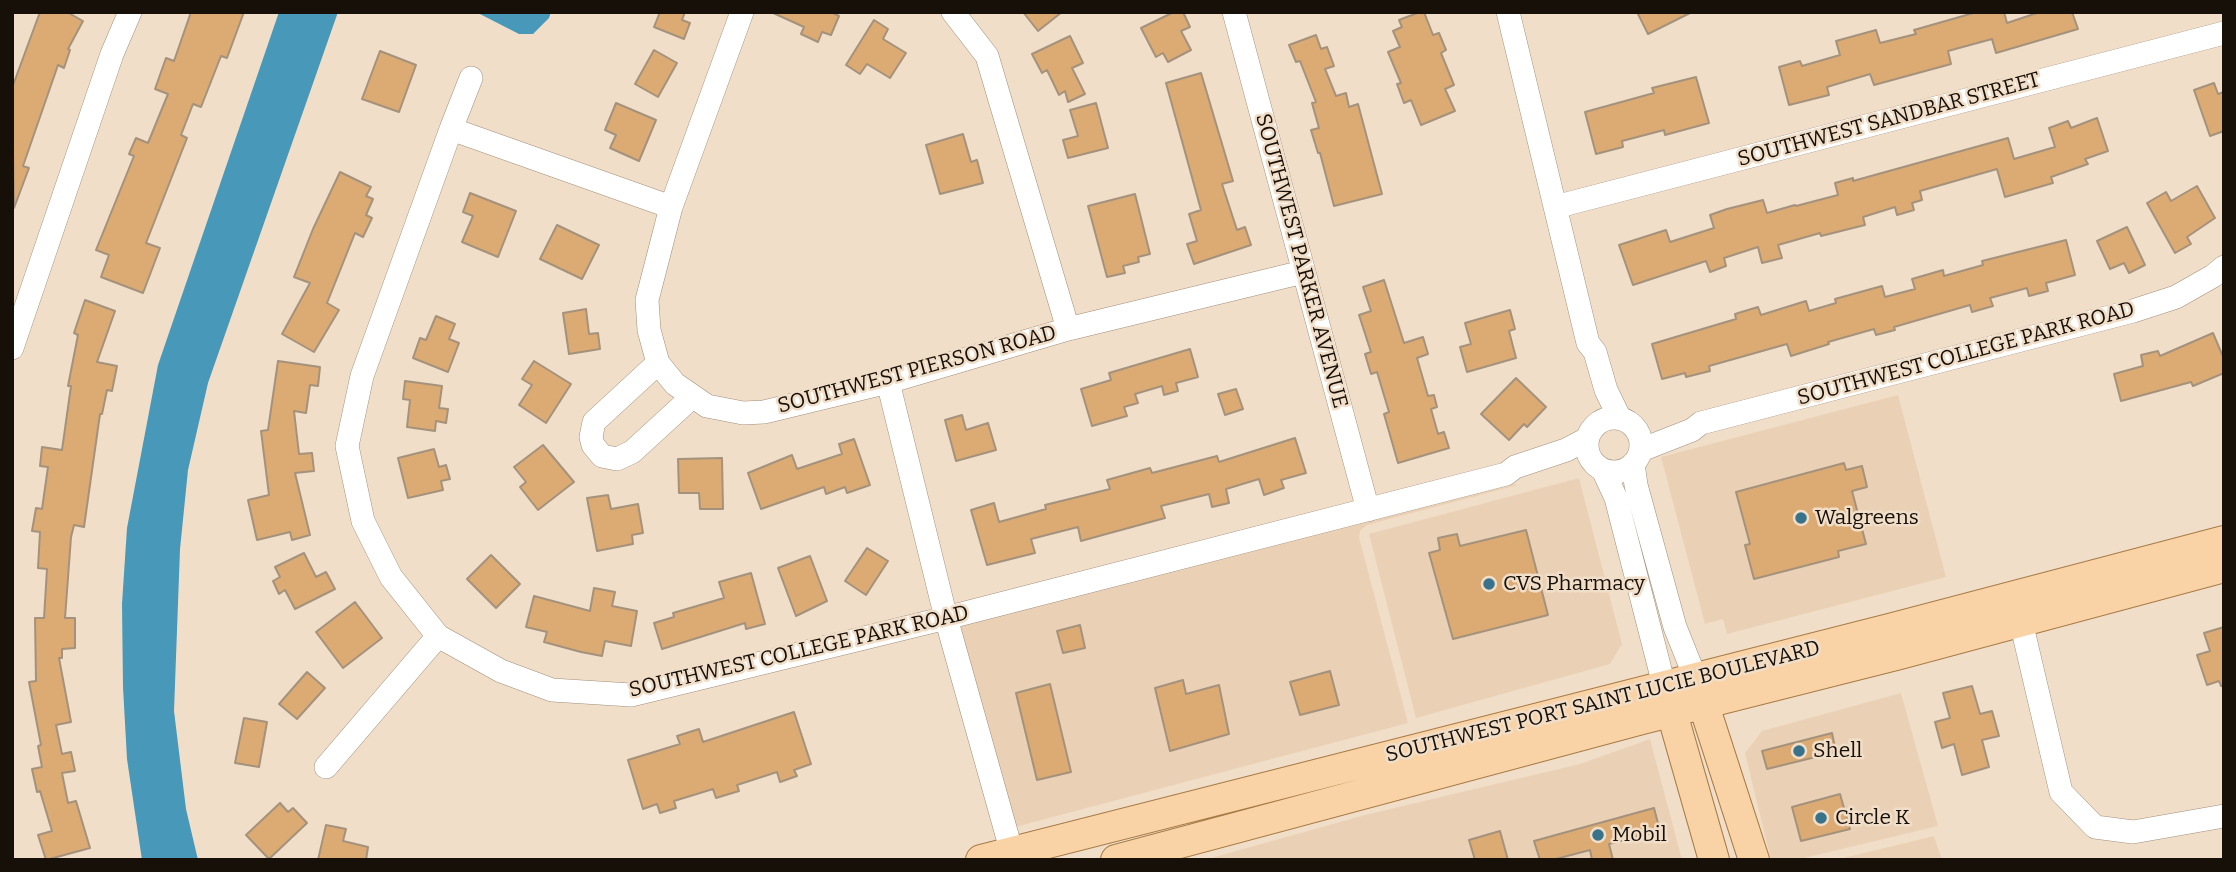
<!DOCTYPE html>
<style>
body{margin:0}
#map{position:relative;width:2236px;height:872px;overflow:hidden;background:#f1dec8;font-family:Bitter,serif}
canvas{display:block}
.frame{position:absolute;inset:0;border:14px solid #171009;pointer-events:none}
</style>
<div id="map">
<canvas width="2236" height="872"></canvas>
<div class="frame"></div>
</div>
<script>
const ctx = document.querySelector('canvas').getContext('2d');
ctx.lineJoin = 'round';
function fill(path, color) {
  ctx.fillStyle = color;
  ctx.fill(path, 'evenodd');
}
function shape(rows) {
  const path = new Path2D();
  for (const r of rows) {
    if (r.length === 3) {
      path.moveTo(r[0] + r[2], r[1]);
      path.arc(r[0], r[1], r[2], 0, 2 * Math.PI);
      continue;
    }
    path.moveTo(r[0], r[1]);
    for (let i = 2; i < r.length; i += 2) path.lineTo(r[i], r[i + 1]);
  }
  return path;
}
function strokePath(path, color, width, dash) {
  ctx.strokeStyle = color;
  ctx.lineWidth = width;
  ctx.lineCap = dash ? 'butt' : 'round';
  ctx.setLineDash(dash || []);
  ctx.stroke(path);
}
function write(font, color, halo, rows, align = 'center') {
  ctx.font = font + ' Bitter,serif';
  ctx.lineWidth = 5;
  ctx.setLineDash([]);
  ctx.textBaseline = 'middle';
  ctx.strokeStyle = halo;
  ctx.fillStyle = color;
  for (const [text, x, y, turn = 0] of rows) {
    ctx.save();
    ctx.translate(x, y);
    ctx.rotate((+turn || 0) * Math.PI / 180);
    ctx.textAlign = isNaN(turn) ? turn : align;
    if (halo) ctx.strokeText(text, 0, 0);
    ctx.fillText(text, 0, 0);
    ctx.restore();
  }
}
const built = shape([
 [1898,395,1946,577,1727,634,1723,619,1705,624,1661,457],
 [1579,478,1622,644,1610,664,1416,718,1369,534],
 [1502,484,1504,487,1508,484,1518,485,1367,525,1360,531,1359,537,1408,723,1015,827,958,624],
 [1901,693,1938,826,1796,860,1771,860,1745,753,1762,731],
 [1650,739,1682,860,1204,860,1365,815,1580,764],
 [1934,836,1942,860,1835,860]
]);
const water = shape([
 [279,12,338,12,208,383,188,470,180,549,174,711,186,809,198,860,142,860,127,759,123,687,122,604,127,528,158,365],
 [476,12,551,12,549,18,533,34,519,34]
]);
const building = shape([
 [40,12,67,12,83,21,68,49,70,50,64,68,58,65,23,166,29,168,14,208,12,88,40,12],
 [191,12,244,12,227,58,221,56,201,107,193,104,181,135,187,138,146,243,160,248,143,293,101,277,109,255,96,250,134,156,129,154,136,138,148,143,168,94,155,89,166,58,174,61,191,12],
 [660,12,685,12,682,20,690,23,684,39,654,27,660,12],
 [771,12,831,12,839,16,831,35,822,32,818,42,801,34,804,27,771,12],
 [1023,12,1062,12,1038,31,1023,12],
 [1174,12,1183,12,1190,27,1181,31,1191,50,1168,62,1163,53,1156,57,1141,28,1174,12],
 [1420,12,1424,12,1433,35,1439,33,1446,50,1441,53,1454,85,1445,89,1455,111,1421,125,1411,100,1404,103,1397,84,1401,83,1388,52,1400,47,1393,31,1402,27,1399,20,1420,12],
 [1637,12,1692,12,1648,34,1637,12],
 [1977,12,2004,12,2007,23,2040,12,2072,12,2078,29,1996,53,1992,39,1948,51,1951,64,1874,85,1870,74,1827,87,1829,95,1789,105,1779,67,1800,61,1802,66,1840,55,1836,41,1876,30,1880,43,1916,34,1914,30,1977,12],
 [874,20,888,29,883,39,906,53,890,78,867,64,860,74,846,65,874,20],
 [1316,35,1321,49,1327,47,1334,66,1325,69,1336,96,1346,93,1349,107,1358,104,1382,194,1334,206,1320,153,1318,153,1311,130,1319,128,1312,103,1316,102,1300,61,1296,62,1289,45,1316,35],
 [1070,36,1083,63,1072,68,1085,94,1068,102,1065,91,1059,95,1047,70,1042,73,1032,54,1070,36],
 [654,50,677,63,658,97,635,84,654,50],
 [380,51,416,65,399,112,362,99,380,51],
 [1201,73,1233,181,1222,184,1237,230,1245,227,1251,245,1194,264,1187,244,1197,241,1189,214,1201,210,1166,83,1201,73],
 [1696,77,1709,123,1665,135,1664,130,1622,141,1623,147,1596,154,1585,112,1654,93,1652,88,1696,77],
 [2214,83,2218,94,2224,92,2224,131,2210,136,2194,90,2214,83],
 [616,103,656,120,639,161,610,148,616,135,605,130,616,103],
 [1096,103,1108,148,1068,158,1063,140,1078,136,1070,110,1096,103],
 [2097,118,2108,151,2085,159,2088,164,2051,177,2053,183,2005,197,1997,169,1920,191,1922,200,1912,203,1914,210,1897,215,1895,207,1863,217,1865,225,1821,236,1820,233,1778,245,1782,258,1762,263,1758,247,1724,258,1726,266,1710,272,1706,261,1633,285,1619,245,1666,230,1670,242,1714,228,1710,215,1727,209,1763,200,1767,213,1795,205,1796,206,1838,195,1835,183,1853,178,1853,181,2008,138,2014,159,2055,147,2049,128,2068,121,2071,128,2097,118],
 [963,134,971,162,977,160,983,183,940,194,926,145,963,134],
 [340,172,371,187,366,196,373,199,366,215,372,218,363,237,355,233,327,303,339,310,314,352,282,334,310,283,294,277,313,229,340,172],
 [2197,186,2215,218,2187,237,2191,244,2175,253,2147,203,2166,192,2171,201,2197,186],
 [470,193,516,211,498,257,462,242,473,216,463,212,470,193],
 [1135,194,1150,254,1138,257,1139,262,1123,266,1125,273,1107,277,1088,206,1135,194],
 [557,225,599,245,582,279,540,259,557,225],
 [2127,227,2145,265,2129,273,2124,263,2110,269,2097,241,2127,227],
 [2066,240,2075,275,2046,283,2048,291,2029,296,2027,288,1990,298,1993,306,1972,312,1970,305,1894,327,1895,330,1876,335,1874,329,1828,342,1829,344,1791,356,1787,344,1709,366,1710,371,1686,377,1685,373,1662,379,1652,344,1736,319,1735,314,1758,307,1761,315,1806,301,1809,311,1836,303,1835,299,1882,286,1885,297,1915,289,1912,279,1943,270,1944,276,1983,265,1982,261,2066,240],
 [1384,280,1404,343,1423,337,1428,354,1417,358,1428,396,1434,395,1437,407,1431,409,1438,434,1444,432,1449,448,1398,463,1384,414,1389,412,1377,372,1371,374,1365,354,1371,352,1359,315,1371,311,1363,287,1384,280],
 [85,300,115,311,97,362,117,366,112,391,107,390,102,414,100,414,84,527,74,525,71,537,65,618,75,618,75,648,62,649,62,658,59,658,71,722,56,725,62,754,71,752,75,771,62,773,68,803,76,801,90,848,46,860,38,835,52,831,40,791,37,792,32,769,42,767,38,746,41,745,29,682,36,681,35,618,44,618,47,569,38,568,40,532,32,531,36,508,42,509,48,467,40,466,42,447,62,450,71,386,68,386,78,335,74,333,85,300],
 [586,309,589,334,598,333,600,349,569,354,563,313,586,309],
 [1510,310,1515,329,1509,331,1516,358,1467,372,1460,347,1471,344,1465,323,1510,310],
 [436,316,455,324,449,339,459,343,448,372,413,358,420,338,426,340,436,316],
 [2213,333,2224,359,2224,373,2193,386,2191,382,2121,401,2114,374,2143,366,2141,355,2158,351,2160,356,2213,333],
 [1190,349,1198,377,1176,383,1178,391,1164,395,1162,386,1135,394,1138,403,1124,407,1127,416,1092,426,1081,389,1111,380,1109,373,1190,349],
 [278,361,320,367,318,386,310,385,306,413,294,411,299,454,312,453,314,471,295,473,310,535,292,540,290,532,257,540,248,500,269,495,261,431,268,430,278,361],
 [534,361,571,384,546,423,519,405,532,385,522,379,534,361],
 [1516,378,1546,407,1527,427,1524,424,1509,440,1481,414,1516,378],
 [405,381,442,386,439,408,448,409,446,423,436,421,435,431,407,427,410,400,403,399,405,381],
 [1236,389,1243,409,1225,415,1218,394,1236,389],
 [962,415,966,430,988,423,996,450,956,461,945,420,962,415],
 [1295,438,1306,473,1281,480,1284,488,1264,495,1259,479,1226,489,1229,503,1212,507,1209,494,1161,506,1165,518,1099,536,1081,541,1078,527,1031,539,1035,553,987,565,971,510,994,503,999,522,1046,509,1045,505,1110,489,1107,480,1150,468,1152,473,1217,456,1219,462,1295,438],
 [854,439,870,485,847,493,845,487,826,494,824,487,761,509,748,473,792,455,797,469,842,454,839,444,854,439],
 [543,445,574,482,538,510,520,487,526,482,514,467,543,445],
 [434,449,439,467,446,465,450,479,441,481,443,490,408,498,398,458,434,449],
 [722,458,723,509,700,509,699,493,679,493,678,459,722,458],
 [1844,463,1846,470,1862,466,1867,487,1852,491,1866,544,1838,551,1839,557,1754,579,1745,545,1750,544,1736,492,1844,463],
 [608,495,611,509,638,504,643,533,632,535,633,544,597,551,587,498,608,495],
 [1526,530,1548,615,1453,639,1429,553,1440,550,1438,538,1457,534,1460,546,1526,530],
 [867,548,888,561,866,595,845,581,867,548],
 [304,553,316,577,326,572,335,589,295,609,285,590,279,594,273,581,280,577,275,567,304,553],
 [491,555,520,584,496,608,467,579,491,555],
 [810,556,827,601,796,616,778,568,810,556],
 [751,573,765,624,746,629,745,623,662,649,654,623,674,617,673,613,724,598,719,582,751,573],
 [594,588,615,592,612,606,637,611,631,646,605,641,602,656,581,652,544,642,547,632,526,627,534,596,590,611,594,588],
 [355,602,382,638,343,668,316,632,355,602],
 [1080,625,1085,648,1063,653,1057,631,1080,625],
 [2224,627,2224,686,2221,686,2219,681,2207,685,2197,655,2210,651,2204,633,2224,627],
 [1330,671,1339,705,1300,715,1290,682,1330,671],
 [307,672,325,688,297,719,279,704,307,672],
 [1183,680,1186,694,1219,685,1229,734,1170,751,1155,688,1183,680],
 [1050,684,1071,772,1037,780,1016,693,1050,684],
 [1972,686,1980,714,1992,711,1999,736,1982,740,1989,767,1962,775,1954,744,1942,748,1935,722,1950,718,1943,693,1972,686],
 [794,712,811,764,794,770,797,776,780,782,777,772,737,785,739,791,716,798,713,789,674,801,676,808,660,813,657,804,643,809,628,760,680,744,677,736,699,729,703,742,794,712],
 [244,718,267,722,259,767,235,763,244,718],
 [1832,733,1836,752,1767,769,1762,751,1832,733],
 [1840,794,1850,829,1801,841,1792,807,1840,794],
 [280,803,288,812,293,808,307,823,269,859,246,835,280,803],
 [1654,808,1660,831,1609,844,1613,860,1592,860,1590,850,1552,860,1540,860,1534,841,1654,808],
 [326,825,346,829,343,841,368,847,366,860,318,860,326,825],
 [1500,831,1508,860,1475,860,1469,840,1500,831]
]);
const minor = shape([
 [742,12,671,207,647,300,649,330,658,363,675,384,707,406,743,413,764,412,888,382,1068,329,1303,272],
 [953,12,987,56,1068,329],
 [1234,12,1368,510],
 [1508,12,1588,343,1595,352,1606,390,1620,419],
 [471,78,451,129,362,376,347,446,363,521,391,577,438,636,501,671,552,690,631,695,946,618,1506,474,1515,467,1566,450,1587,439],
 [451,129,671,207],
 [1555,207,2224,33],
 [12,348,112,54,130,12],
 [658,363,594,422,591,437,593,445,602,456,617,459,632,452,692,397],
 [888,382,946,618,1014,860],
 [1614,445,27],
 [1641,450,1692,430,1701,423,2133,311,2176,297,2213,276,2224,267],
 [1633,464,1636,485,1675,627,1695,677],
 [1603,470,1616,498,1664,685],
 [2021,622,2061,792,2095,827,2133,832,2224,816],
 [326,767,438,636]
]);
const major = shape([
 [1698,687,1754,860],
 [1666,692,1714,860],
 [981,860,1893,628,2224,541],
 [1116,860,1642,719,1900,654,2224,567]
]);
const markers = [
 [1801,518,7,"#38738b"],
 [1489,584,7,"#38738b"],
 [1799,751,7,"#38738b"],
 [1821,818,7,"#38738b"],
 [1598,835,7,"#38738b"]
];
const streetNames = [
 ["SOUTHWEST SANDBAR STREET",1889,120,-15],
 ["SOUTHWEST PARKER AVENUE",1301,261,75],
 ["SOUTHWEST COLLEGE PARK ROAD",1966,354,-15],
 ["SOUTHWEST PIERSON ROAD",917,370,-15],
 ["SOUTHWEST COLLEGE PARK ROAD",799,652,-13],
 ["SOUTHWEST PORT SAINT LUCIE BOULEVARD",1603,702,-14]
];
const poiNames = [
 ["Walgreens",1815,518],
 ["CVS Pharmacy",1503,584],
 ["Shell",1813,751],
 ["Circle K",1835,818],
 ["Mobil",1612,835]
];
fill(built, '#ead1b6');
fill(water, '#4798b9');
fill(building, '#dcab73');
strokePath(building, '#a4927d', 2);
strokePath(minor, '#a28f7b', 24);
strokePath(major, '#a77b47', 32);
strokePath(minor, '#fff', 23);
strokePath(major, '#f9d3a5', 30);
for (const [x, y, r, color] of markers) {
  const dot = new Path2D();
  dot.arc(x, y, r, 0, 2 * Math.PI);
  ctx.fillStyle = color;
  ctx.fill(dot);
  strokePath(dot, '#f1dec8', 2.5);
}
write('21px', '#171009', '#f1dec8', streetNames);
write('21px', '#171009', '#f1dec8', poiNames, 'left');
</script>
